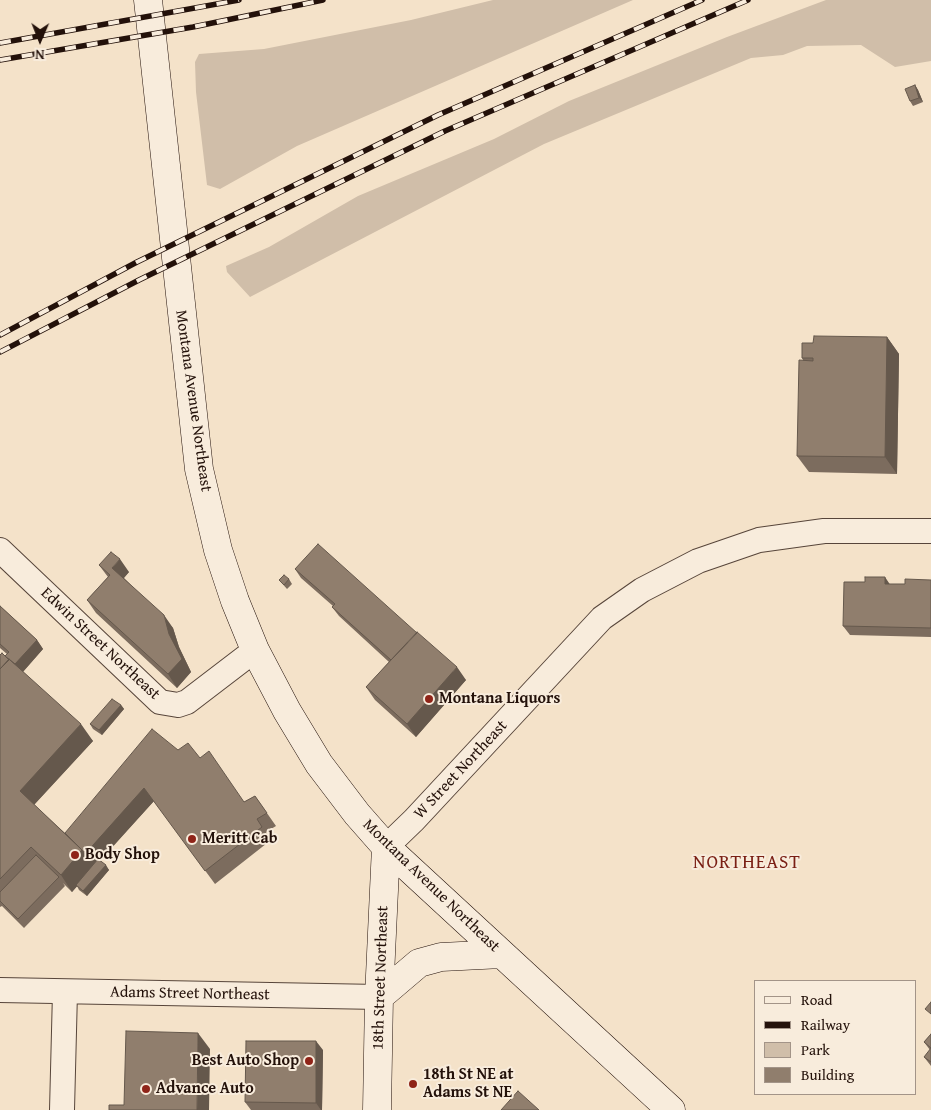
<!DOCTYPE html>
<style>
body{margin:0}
#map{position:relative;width:931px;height:1110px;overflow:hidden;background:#f4e2c9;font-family:"Gentium Book Plus",serif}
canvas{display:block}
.legend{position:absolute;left:754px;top:980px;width:162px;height:115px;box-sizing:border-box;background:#f8ecdc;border:1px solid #a39488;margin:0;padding:6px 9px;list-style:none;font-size:15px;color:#23110a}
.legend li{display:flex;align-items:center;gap:10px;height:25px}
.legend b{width:25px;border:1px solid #a39488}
.north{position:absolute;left:15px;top:15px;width:50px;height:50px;-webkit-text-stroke:4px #f8ecdc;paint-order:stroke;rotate:181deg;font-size:14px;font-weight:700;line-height:20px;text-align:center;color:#23110a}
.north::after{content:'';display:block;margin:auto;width:18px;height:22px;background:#23110a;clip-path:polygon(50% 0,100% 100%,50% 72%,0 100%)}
</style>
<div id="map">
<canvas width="931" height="1110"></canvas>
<ul class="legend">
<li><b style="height:6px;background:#f8ecdc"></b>Road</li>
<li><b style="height:6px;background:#23110a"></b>Railway</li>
<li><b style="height:14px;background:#d0bea9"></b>Park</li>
<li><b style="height:14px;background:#907e6d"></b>Building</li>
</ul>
<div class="north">N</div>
</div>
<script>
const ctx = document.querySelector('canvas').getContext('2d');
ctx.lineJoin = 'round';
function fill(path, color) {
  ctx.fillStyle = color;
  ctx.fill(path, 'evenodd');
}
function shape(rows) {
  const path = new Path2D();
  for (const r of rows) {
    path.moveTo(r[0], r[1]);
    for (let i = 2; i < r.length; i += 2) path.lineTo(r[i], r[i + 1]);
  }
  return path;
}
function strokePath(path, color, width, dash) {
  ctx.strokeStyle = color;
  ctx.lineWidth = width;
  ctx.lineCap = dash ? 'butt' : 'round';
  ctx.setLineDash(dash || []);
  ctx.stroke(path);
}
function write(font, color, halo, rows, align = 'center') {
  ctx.font = font + ' "Gentium Book Plus",serif';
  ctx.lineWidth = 4;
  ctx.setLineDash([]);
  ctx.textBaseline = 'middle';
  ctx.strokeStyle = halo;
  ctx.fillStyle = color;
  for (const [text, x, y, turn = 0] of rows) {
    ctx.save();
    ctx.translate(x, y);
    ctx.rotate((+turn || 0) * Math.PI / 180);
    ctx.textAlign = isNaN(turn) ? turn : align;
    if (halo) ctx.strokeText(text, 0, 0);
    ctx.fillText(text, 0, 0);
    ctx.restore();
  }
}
const green = shape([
 [493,0,633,0,297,146,220,189,207,185,196,92,195,62,199,54,264,49,411,20],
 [826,0,931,0,931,61,895,67,861,45,807,46,783,55,751,58,544,144,250,297,227,272,226,266,269,247,358,196,494,139,569,101,727,37]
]);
const street = shape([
 [0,550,160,702,178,705,187,702,255,650],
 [386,847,414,820,602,618,642,590,698,561,759,540,824,531,931,531],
 [0,990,379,997],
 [62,1110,65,992]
]);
const secondary = shape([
 [148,0,199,469,218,550,235,601,255,650,287,711,319,764,357,814,386,847,671,1110],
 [379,997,419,963,441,957,502,954],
 [377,1110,379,997,386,847]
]);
const rail = shape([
 [0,43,239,0],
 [0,60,193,27,323,0],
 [0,335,137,262,438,115,702,0],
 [0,352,139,280,445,131,748,0]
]);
const wall = shape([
 [915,85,918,90,923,102,913,106,910,101],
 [887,337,899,354,897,474,809,472,797,456,803,360,802,358,813,343],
 [99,565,129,572,124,578,173,628,179,647,191,672,177,688,96,613,87,600,108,577],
 [295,569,466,680,416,737,375,700,366,687,389,662,339,616,332,607,333,606,301,578],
 [289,579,292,584,287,589,279,580],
 [931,580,931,637,850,635,843,626,890,584,905,584],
 [0,606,37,640,43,649,23,672,93,741,34,805,65,833,178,750,200,758,244,802,255,796,276,826,266,832,271,840,215,884,154,801,100,860,109,870,87,896,79,890,77,886,72,892,63,883,65,886,24,928,2,906,0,907,0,655,5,656,7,654,0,648],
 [121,705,124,709,102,735,93,729,90,724],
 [931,1034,931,1066,924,1057,930,1050,924,1042],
 [323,1050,322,1110,251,1110,245,1102]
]);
const shadedWall = shape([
 [915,85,918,90,923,102,919,98],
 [887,337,899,354,897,474,885,457],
 [120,559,129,572,121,581,112,568],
 [885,577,891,586,885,584],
 [164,615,173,628,179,647,191,672,177,688,168,674,169,634],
 [37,640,43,649,20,675,12,663],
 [457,667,466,680,416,737,407,724],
 [121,705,124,709,102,735,99,730],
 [81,724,93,741,31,808,20,791],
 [144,788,154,801,72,892,61,875,82,850],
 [106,865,109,870,87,896,83,891],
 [198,1033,210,1049,209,1110,197,1110],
 [316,1041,323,1050,322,1110,321,1110,316,1103]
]);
const building = shape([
 [915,85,919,98,910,101,905,89,915,85],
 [814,336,887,337,885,457,797,456,799,360,813,361,813,358,802,358,802,343,813,343,814,336],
 [318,544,417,633,391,660,332,607,335,604,295,569,318,544],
 [111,552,120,559,112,568,164,615,169,634,182,659,168,674,87,600,110,575,99,565,111,552],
 [284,575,289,579,284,585,279,580,284,575],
 [865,577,885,577,885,584,905,584,905,579,931,580,931,628,843,626,844,582,865,582,865,577],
 [0,606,37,640,15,664,5,656,9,652,0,644,0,606],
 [417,632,457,667,407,724,366,687,417,632],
 [2,653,9,660,0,669,0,655,2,653],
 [9,659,81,724,20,791,82,850,61,875,31,847,0,879,0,669,9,659],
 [112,699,121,705,99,730,90,724,112,699],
 [152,729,178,750,188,743,200,758,209,751,244,802,255,796,267,813,257,819,262,827,205,871,144,788,85,854,82,850,65,833,152,729],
 [36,855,59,877,18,919,0,901,0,892,36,855],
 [98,859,106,865,83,891,76,885,98,859],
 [931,1002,931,1014,925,1009,931,1002],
 [126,1031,198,1033,197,1110,109,1110,109,1105,124,1105,126,1031],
 [931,1034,931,1048,924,1042,931,1034],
 [246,1041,316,1041,316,1103,245,1102,246,1041],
 [931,1048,931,1062,924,1057,931,1048],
 [518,1091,539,1110,501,1110,518,1091]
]);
const markers = [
 [429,699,5,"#8f2418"],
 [192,839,5,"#8f2418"],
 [75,855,5,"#8f2418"],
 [309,1061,5,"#8f2418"],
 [413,1084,5,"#8f2418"],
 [146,1089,5,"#8f2418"]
];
const streetNames = [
 ["Montana Avenue Northeast",193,401,82],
 ["Edwin Street Northeast",100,644,43],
 ["W Street Northeast",461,770,-47],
 ["Montana Avenue Northeast",431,886,44],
 ["18th Street Northeast",381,978,-88],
 ["Adams Street Northeast",190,994,1]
];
const poiNames = [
 ["Montana Liquors",439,699],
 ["Meritt Cab",202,839],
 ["Body Shop",85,855],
 ["Best Auto Shop",299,1061,"right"],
 ["18th St NE at",423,1075],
 ["Adams St NE",423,1093],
 ["Advance Auto",156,1089]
];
const quarterNames = [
 ["NORTHEAST",747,863]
];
fill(green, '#d0bea9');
strokePath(street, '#57453a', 26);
strokePath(secondary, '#23110a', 29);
strokePath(street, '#f8ecdc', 24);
strokePath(secondary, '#f8ecdc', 28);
strokePath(rail, '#23110a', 5.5);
strokePath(rail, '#f8ecdc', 4, [11]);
fill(wall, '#7c6c5e');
fill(shadedWall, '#65584c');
fill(building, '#907e6d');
strokePath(building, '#65584c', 1);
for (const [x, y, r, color] of markers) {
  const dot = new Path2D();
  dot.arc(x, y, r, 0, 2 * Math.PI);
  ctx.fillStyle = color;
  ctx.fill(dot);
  strokePath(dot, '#f8ecdc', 2);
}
write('16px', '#23110a', '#f8ecdc', streetNames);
write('bold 16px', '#23110a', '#f8ecdc', poiNames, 'left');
ctx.letterSpacing = '1px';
write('19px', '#7a1f14', '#f8ecdc', quarterNames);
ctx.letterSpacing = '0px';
</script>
